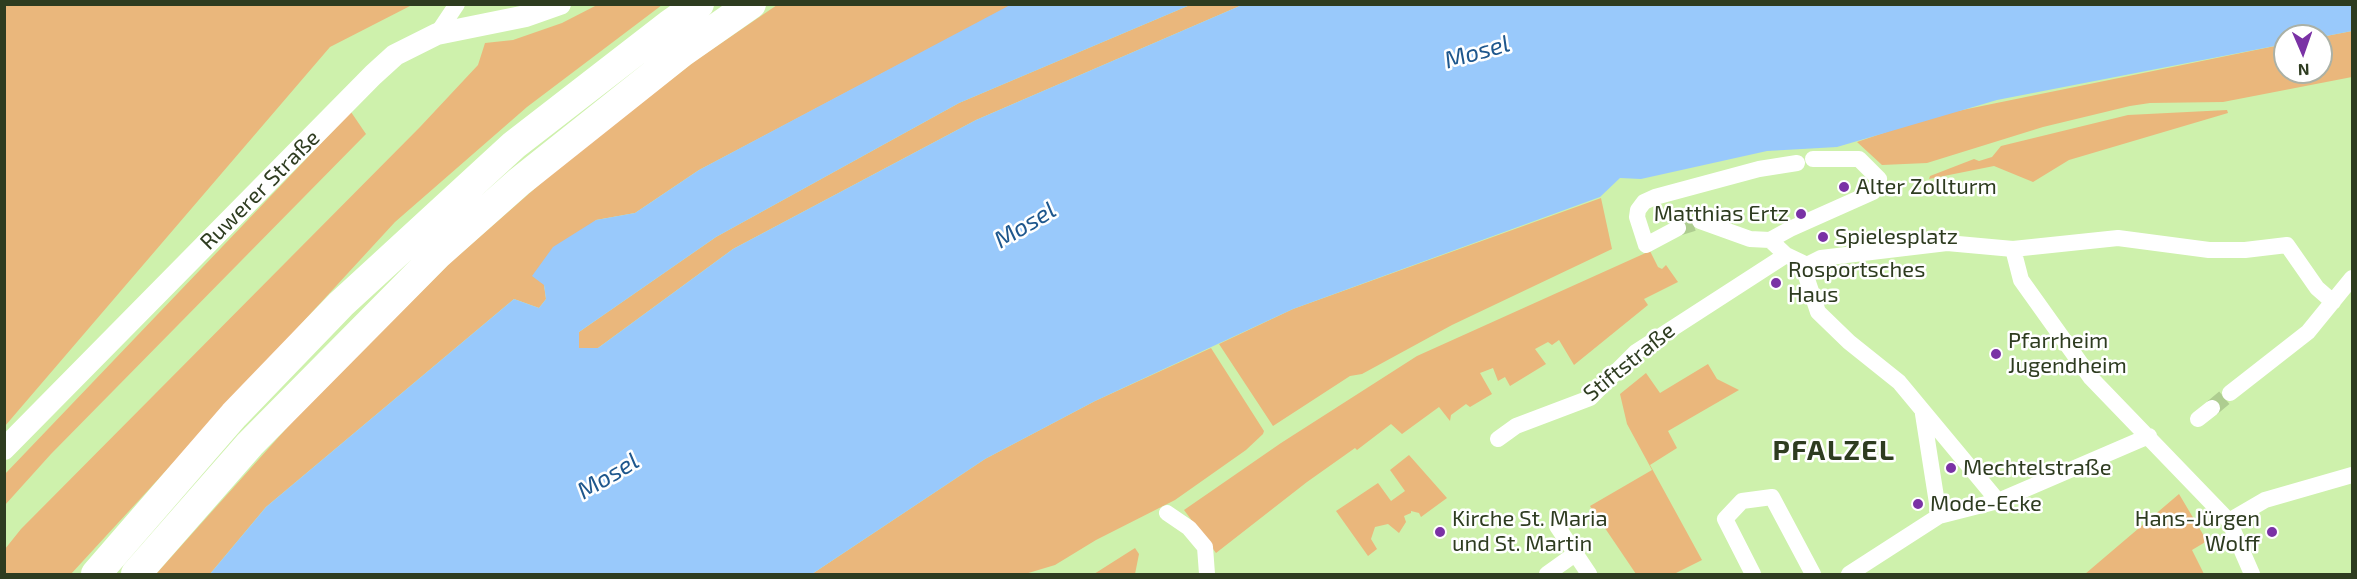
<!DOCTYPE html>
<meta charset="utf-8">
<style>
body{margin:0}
#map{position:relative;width:2357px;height:579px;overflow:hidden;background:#cef1ac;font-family:"Exo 2",sans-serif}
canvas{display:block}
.frame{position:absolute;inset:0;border:6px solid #2e3c20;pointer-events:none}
.north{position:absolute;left:2273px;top:24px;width:60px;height:60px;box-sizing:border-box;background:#fff;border:2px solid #abb1a6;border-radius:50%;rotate:178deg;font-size:16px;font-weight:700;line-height:24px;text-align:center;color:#2e3c20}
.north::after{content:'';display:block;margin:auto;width:21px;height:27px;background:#7a32a5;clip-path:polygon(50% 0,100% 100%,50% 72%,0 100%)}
</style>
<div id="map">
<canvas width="2357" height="579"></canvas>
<div class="frame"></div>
<div class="north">N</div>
</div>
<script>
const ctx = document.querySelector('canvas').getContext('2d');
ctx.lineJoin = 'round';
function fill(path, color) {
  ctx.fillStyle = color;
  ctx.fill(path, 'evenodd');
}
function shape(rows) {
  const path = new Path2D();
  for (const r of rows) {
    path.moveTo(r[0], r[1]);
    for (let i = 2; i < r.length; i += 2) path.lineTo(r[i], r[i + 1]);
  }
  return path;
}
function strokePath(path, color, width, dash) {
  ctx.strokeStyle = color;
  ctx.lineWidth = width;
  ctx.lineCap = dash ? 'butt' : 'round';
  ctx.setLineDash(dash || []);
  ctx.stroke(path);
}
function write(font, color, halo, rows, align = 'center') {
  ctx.font = font + ' "Exo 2",sans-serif';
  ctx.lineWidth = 5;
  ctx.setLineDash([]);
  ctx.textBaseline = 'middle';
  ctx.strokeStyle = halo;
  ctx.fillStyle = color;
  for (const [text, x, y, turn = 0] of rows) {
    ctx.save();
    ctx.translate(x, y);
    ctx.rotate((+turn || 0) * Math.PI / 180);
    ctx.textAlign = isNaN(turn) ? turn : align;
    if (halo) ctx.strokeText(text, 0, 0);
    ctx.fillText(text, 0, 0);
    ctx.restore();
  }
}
const green = shape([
 [5,4,412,5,330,47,5,426],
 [597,5,662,5,527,107,395,222,71,574,5,574,5,549,21,529,420,127,478,65,485,43,513,40,562,23],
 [777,5,1012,5,699,170,635,213,596,220,544,285,546,299,539,308,514,299,266,507,210,574,156,574,293,421,450,263,557,169,695,61],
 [1190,5,1242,5,976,120,733,249,598,348,579,348,579,332,716,237,959,103],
 [2352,31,2352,77,2223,102,2150,103,2130,106,2043,127,1927,163,1882,165,1857,142,1933,116,2285,44,2285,72,2321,72,2321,37],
 [2227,110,2228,113,2069,160,2033,182,1994,166,1929,179,1930,176,1974,159,1979,161,1992,157,2001,146,2128,115],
 [351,112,366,134,51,454,5,505,5,474],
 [1601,198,1612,249,1452,325,1362,374,1350,376,1273,426,1219,344,1293,309],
 [1650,251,1658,267,1662,269,1666,265,1678,282,1644,299,1648,305,1574,365,1559,340,1552,345,1548,342,1535,349,1546,364,1510,386,1505,377,1498,381,1493,368,1480,373,1492,394,1470,407,1466,404,1451,415,1450,421,1439,407,1402,434,1391,424,1357,450,1355,448,1307,482,1216,553,1184,510,1281,443,1417,356],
 [1211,348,1264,431,1263,434,1246,450,1175,500,1096,540,1055,565,1025,574,812,574,985,459,1095,401],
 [1708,364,1717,379,1739,390,1668,431,1677,448,1650,465,1702,560,1674,574,1636,574,1590,506,1652,470,1627,424,1620,394,1646,373,1660,393],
 [1409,455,1447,498,1421,517,1419,513,1411,511,1411,513,1404,516,1406,522,1399,533,1388,524,1375,527,1371,539,1377,549,1368,556,1336,511,1378,483,1391,501,1405,491,1390,470],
 [2179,494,2207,541,2192,550,2204,574,2085,574],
 [1135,548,1139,554,1135,574,1094,574]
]);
const water = shape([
 [1012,4,1190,5,959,103,716,237,579,332,579,348,598,348,733,249,976,120,1242,5,2352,4,2352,31,2321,37,2285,36,2285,44,1997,100,1837,147,1767,151,1641,179,1620,178,1600,197,1293,309,1095,401,985,459,812,574,210,574,266,507,514,299,539,308,546,299,544,285,532,276,553,247,596,220,635,213,699,170]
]);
const streetTunnel = shape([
 [1678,228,1700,221],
 [2212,408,2230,393]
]);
const street = shape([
 [437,34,457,4],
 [1700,221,1750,239,1770,240,1790,229,1873,192,1879,179,1859,159,1813,159],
 [1678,228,1646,245,1637,217,1638,210,1644,202,1655,197,1759,169,1797,163],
 [1770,240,1786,255,1807,265,1821,258,1947,243,2013,249,2021,280,2091,378,2229,521,2252,574],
 [2013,249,2118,238,2209,250,2245,250,2287,245,2317,288,2333,302],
 [1807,265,1807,279,1818,312,1849,342,1899,382,1998,501],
 [2230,393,2308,332,2352,278],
 [1923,414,1939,516],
 [2198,419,2212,408],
 [1498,439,1516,426,1590,398,1636,352,1786,255],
 [1167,513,1189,528,1205,547,1207,574],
 [2229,521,2265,500,2352,475],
 [1557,526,1589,574],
 [1547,574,1575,554],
 [1753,574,1725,519,1742,501,1772,497,1813,574],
 [1849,574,1939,516,1998,501,2149,436]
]);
const secondary = shape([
 [4,449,373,75,395,55,437,34,526,16,560,4]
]);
const highway = shape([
 [96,574,234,415,341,304,514,145,669,25,699,4],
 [136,574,250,444,438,254,519,182,681,53,751,4]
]);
const markers = [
 [1844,187,6,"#7a32a5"],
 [1801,214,6,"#7a32a5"],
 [1823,237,6,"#7a32a5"],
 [1776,283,6,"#7a32a5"],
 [1996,354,6,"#7a32a5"],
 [1951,468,6,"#7a32a5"],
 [1918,504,6,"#7a32a5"],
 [1440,532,6,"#7a32a5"],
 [2272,532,6,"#7a32a5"]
];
const poiNames = [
 ["Alter Zollturm",1856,187],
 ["Matthias Ertz",1789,214,"right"],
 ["Spielesplatz",1835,237],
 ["Rosportsches",1788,270],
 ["Haus",1788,295],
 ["Pfarrheim",2008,341],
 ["Jugendheim",2008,366],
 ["Mechtelstraße",1963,468],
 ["Mode-Ecke",1930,504],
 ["Kirche St. Maria",1452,519],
 ["und St. Martin",1452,544],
 ["Hans-Jürgen",2260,519,"right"],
 ["Wolff",2260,544,"right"]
];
const streetNames = [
 ["Ruwerer Straße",260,190,-45],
 ["Stiftstraße",1629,362,-39]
];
const waterNames = [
 ["Mosel",1477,52,-16],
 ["Mosel",1025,225,-31],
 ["Mosel",608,476,-31]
];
const districtNames = [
 ["PFALZEL",1834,451]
];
fill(green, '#eab77c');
fill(water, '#99c9fb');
strokePath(streetTunnel, '#aecd90', 16, [16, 8]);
strokePath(street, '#fff', 16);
strokePath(secondary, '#fff', 22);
strokePath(highway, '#fff', 30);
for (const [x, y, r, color] of markers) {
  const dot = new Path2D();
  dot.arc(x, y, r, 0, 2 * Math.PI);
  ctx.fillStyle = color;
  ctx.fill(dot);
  strokePath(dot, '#fff', 2);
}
write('22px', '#2e3c20', '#fff', poiNames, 'left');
write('22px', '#2e3c20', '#fff', streetNames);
write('italic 24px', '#1e578d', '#fff', waterNames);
ctx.letterSpacing = '1.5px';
write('bold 28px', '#2e3c20', '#fff', districtNames);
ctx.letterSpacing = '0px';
</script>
